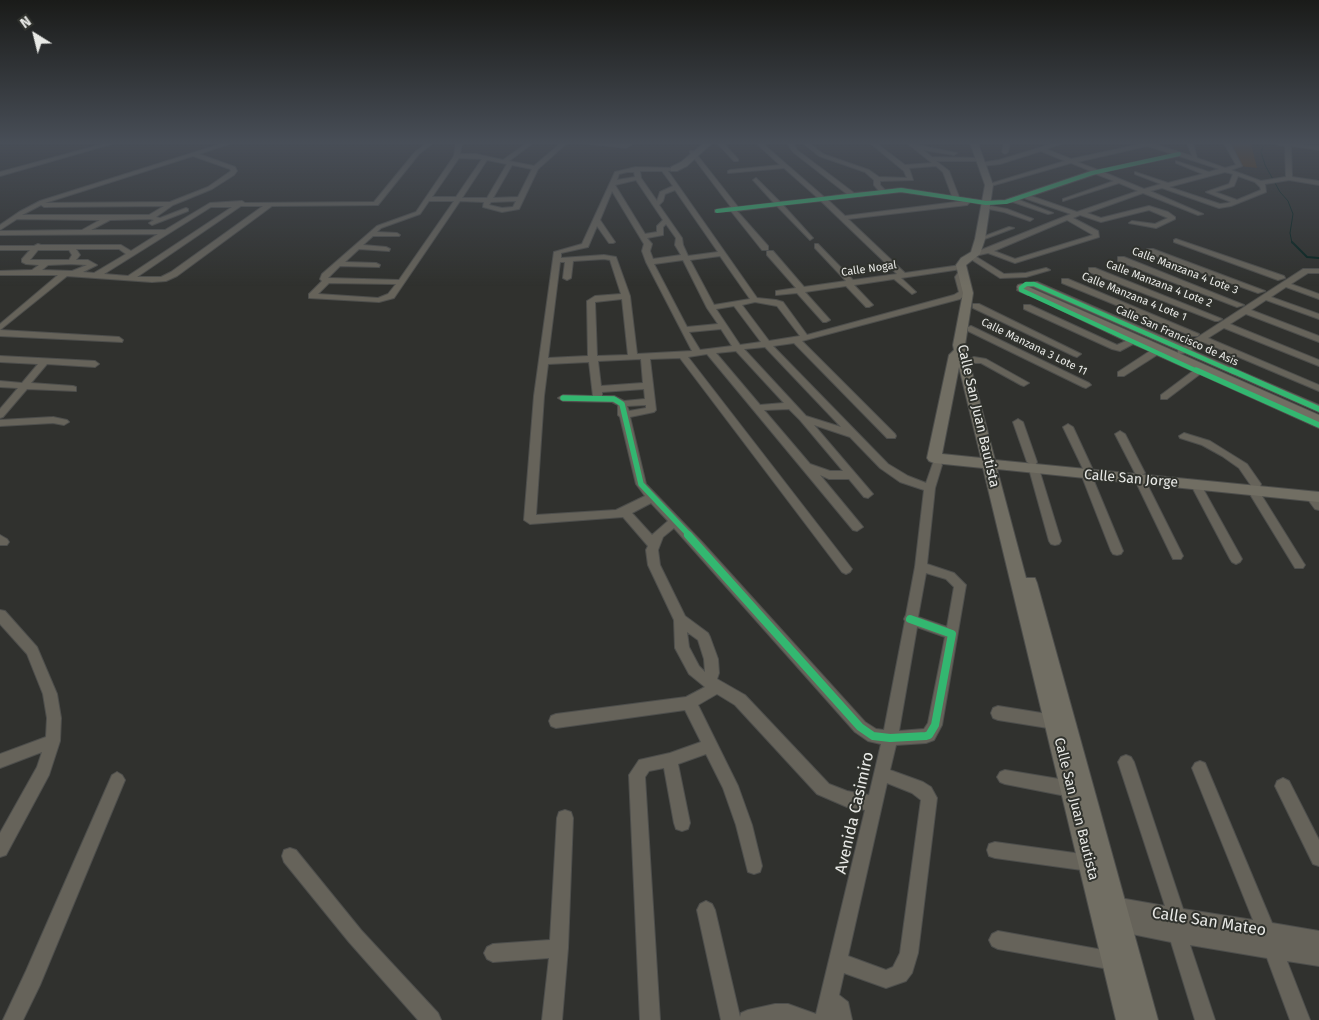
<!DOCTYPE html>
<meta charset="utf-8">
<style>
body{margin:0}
#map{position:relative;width:1319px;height:1020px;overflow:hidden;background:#30312e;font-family:"Fira Sans",sans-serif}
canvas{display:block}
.north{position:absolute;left:10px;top:10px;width:50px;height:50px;-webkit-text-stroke:4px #30322d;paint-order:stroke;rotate:324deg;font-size:14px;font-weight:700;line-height:20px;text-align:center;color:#e8e9e6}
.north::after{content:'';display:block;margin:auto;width:18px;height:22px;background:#e8e9e6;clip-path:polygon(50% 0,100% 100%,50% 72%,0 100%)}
</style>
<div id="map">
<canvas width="1319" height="1020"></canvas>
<div class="north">N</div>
</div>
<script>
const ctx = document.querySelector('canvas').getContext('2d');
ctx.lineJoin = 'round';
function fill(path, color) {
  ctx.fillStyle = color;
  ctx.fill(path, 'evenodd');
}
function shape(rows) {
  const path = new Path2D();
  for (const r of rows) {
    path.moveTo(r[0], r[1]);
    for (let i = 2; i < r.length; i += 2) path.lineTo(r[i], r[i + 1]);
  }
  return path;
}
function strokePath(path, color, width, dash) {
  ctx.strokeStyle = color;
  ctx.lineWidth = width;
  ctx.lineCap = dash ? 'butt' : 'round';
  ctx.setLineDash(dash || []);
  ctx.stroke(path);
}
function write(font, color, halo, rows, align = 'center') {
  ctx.font = font + ' "Fira Sans",sans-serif';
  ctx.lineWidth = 4;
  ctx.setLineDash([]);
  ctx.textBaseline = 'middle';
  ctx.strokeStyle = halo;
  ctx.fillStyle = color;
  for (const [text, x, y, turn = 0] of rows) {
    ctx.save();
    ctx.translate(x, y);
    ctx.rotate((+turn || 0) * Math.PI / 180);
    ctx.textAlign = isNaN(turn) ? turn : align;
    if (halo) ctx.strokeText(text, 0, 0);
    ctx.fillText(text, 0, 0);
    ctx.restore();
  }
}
const green = shape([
 [1230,143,1251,143,1257,168,1240,166]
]);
const streamFar1 = shape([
 [1264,143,1261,152,1265,165,1280,192,1288,201,1293,214,1290,233,1292,243]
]);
const stream = shape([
 [1292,242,1307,257,1319,258]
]);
const street = shape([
 [107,143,115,143,0,176,0,172,107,143],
 [224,143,232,143,199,154,235,167,237,171,234,175,212,189,173,205,156,217,160,218,186,208,188,209,188,211,152,225,149,223,154,220,150,219,110,220,91,230,165,230,210,203,242,201,245,203,374,202,415,152,427,143,433,143,419,154,378,205,272,206,177,276,166,281,152,282,67,276,0,330,119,337,123,340,122,342,0,336,0,324,58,275,0,275,0,271,32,270,39,265,26,264,22,262,22,259,30,250,0,250,0,246,34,246,38,244,41,245,121,245,131,251,158,234,0,235,0,231,82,230,100,220,17,219,0,230,0,225,19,212,40,201,224,143],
 [193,156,230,169,231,171,208,187,170,202,45,203,193,156],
 [41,205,44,207,164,206,149,215,22,215,41,205],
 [241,206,263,206,171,272,161,277,137,277,241,206],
 [211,207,232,207,128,276,104,274,211,207],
 [76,249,119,249,126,254,94,273,83,272,97,265,88,260,76,260,80,255,76,249],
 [38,250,69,250,72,255,69,260,30,260,38,250],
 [71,264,87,265,72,271,42,270,48,265,71,264],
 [456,143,462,143,460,154,476,154,503,160,527,143,533,143,509,161,534,166,561,143,567,143,538,169,519,209,502,212,483,207,484,202,460,201,394,298,379,302,309,298,309,294,322,281,320,279,322,274,377,226,416,212,454,156,456,143],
 [459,158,482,159,456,197,432,197,459,158],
 [487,160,507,164,487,198,462,198,487,160],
 [512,165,532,169,518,197,493,198,512,165],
 [429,201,454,201,399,280,328,278,340,266,379,267,380,265,376,263,345,262,359,249,389,251,390,249,386,247,363,245,373,236,399,236,400,235,397,233,377,232,381,228,420,214,429,201],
 [516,201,513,207,502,208,489,205,491,202,516,201],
 [329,283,396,284,388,294,378,298,318,294,329,283],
 [582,143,625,144,634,143,626,148,582,143],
 [717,143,723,143,738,159,738,161,734,161,717,143],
 [756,143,762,143,824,197,847,194,793,152,787,143,793,143,797,150,854,193,879,191,874,185,874,180,865,172,819,156,803,143,809,143,823,154,869,170,879,177,907,178,904,171,870,143,876,143,905,165,932,163,907,143,957,153,954,155,923,150,932,157,982,158,980,161,936,161,949,171,959,197,986,201,1005,200,1091,171,1071,163,991,186,986,185,1065,161,1041,151,1000,164,982,166,980,163,999,160,1055,143,1063,143,1046,149,1071,159,1141,144,1140,143,1151,143,1192,156,1187,143,1193,143,1197,158,1225,168,1236,165,1224,143,1230,143,1242,166,1231,170,1261,181,1286,177,1285,146,1272,143,1319,146,1319,150,1291,146,1292,177,1319,181,1319,185,1289,180,1265,184,1266,192,1231,206,1219,208,1162,188,1150,191,1203,214,1198,215,1143,193,1087,213,1101,218,1149,206,1168,212,1175,217,1175,219,1156,228,1129,223,1132,221,1155,224,1168,218,1149,210,1101,222,1080,215,1073,218,1098,231,1099,237,1015,263,988,253,975,256,1004,274,1026,273,1046,268,1050,270,1026,277,1000,278,966,256,1071,214,1024,198,1019,200,1053,213,1048,214,1013,202,986,205,970,202,967,205,848,219,905,273,961,265,965,267,961,269,901,278,916,292,912,294,894,279,854,285,873,305,869,307,866,307,846,286,805,292,830,320,826,322,823,322,797,293,776,295,776,291,796,288,767,255,767,251,773,251,804,287,846,281,815,248,815,244,818,244,853,280,897,274,821,201,783,205,812,237,813,238,810,240,777,206,737,211,768,246,768,250,762,250,731,211,715,212,715,210,731,207,690,153,690,151,694,151,738,207,774,203,754,181,753,180,756,178,780,202,818,198,784,168,728,173,728,171,730,170,780,165,756,143],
 [1147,146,1173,154,1098,170,1077,162,1147,146],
 [1179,156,1219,169,1209,172,1176,161,1176,163,1203,174,1168,183,1135,172,1135,174,1161,184,1144,189,1103,172,1179,156],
 [936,166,943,172,952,196,901,188,885,190,880,185,880,181,913,180,909,168,936,166],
 [1225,172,1233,174,1229,184,1206,192,1231,202,1228,203,1220,204,1169,187,1225,172],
 [1096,174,1114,181,1063,199,1063,201,1119,183,1138,191,1077,212,1031,196,1096,174],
 [1238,176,1255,182,1260,187,1261,190,1237,200,1215,192,1234,186,1238,176],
 [901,192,964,201,845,216,828,200,901,192],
 [1067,220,1093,235,1015,259,994,251,1067,220],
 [1004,143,1010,143,1008,152,1005,154,1002,152,1004,143],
 [636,167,676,168,676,170,668,171,757,298,776,300,783,302,807,335,954,295,959,292,955,277,960,270,967,272,963,277,967,293,960,299,802,341,895,434,896,436,895,438,887,438,794,343,773,346,888,464,908,476,926,483,933,463,941,463,942,465,935,488,927,564,954,573,966,585,942,725,934,740,926,743,896,745,890,770,923,782,931,787,937,798,918,953,912,973,906,981,886,988,844,973,839,995,848,1002,852,1020,721,1020,697,910,700,904,706,901,712,904,715,910,740,1017,741,1013,748,1010,775,1004,788,1004,816,1014,865,810,847,807,817,794,735,705,717,694,698,705,738,786,752,825,762,866,760,872,754,874,748,872,736,825,723,788,706,754,678,764,690,823,688,829,682,831,676,829,674,823,664,768,649,771,645,777,660,1020,640,1020,629,775,639,760,670,753,701,742,685,710,556,728,551,726,549,721,551,716,556,714,686,697,705,687,689,674,675,648,674,620,648,565,646,550,648,546,623,517,530,524,524,520,534,396,554,252,582,244,615,172,636,167],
 [640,171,662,171,673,186,660,192,657,201,641,178,640,171],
 [627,172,634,172,635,177,617,180,619,174,627,172],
 [636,180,663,220,657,226,657,232,645,234,615,185,636,180],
 [675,190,718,252,688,256,683,245,682,238,659,205,663,201,665,194,675,190],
 [612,191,644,244,642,251,646,262,692,351,637,354,630,296,616,257,604,255,561,258,561,253,588,247,597,226,609,243,613,243,615,242,600,220,612,191],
 [666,224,676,238,675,245,681,255,653,259,650,251,652,244,647,238,663,235,663,227,666,224],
 [720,256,750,299,714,305,690,260,720,256],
 [604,259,610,260,621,294,595,296,587,301,588,356,548,358,560,262,565,262,563,278,567,280,571,278,573,261,604,259],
 [683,260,707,308,718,324,687,327,654,264,683,260],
 [622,299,628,355,597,356,595,302,622,299],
 [755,302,777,306,800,336,769,341,742,305,755,302],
 [734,306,761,342,740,345,716,309,734,306],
 [721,329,732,346,700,350,689,332,721,329],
 [765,347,841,427,806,416,744,349,765,347],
 [736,351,784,403,760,405,716,353,736,351],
 [707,354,853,530,857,531,863,527,820,475,829,479,849,479,864,497,868,498,873,494,814,425,850,437,880,468,900,482,924,490,915,567,906,615,904,619,905,621,884,730,876,729,865,722,702,542,646,484,630,417,654,412,656,410,650,359,680,358,842,572,846,574,850,572,852,569,688,357,707,354],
 [641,359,643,383,601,386,598,361,641,359],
 [589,362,593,396,563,395,558,398,563,401,612,402,618,405,618,415,620,417,636,484,645,496,616,510,536,515,544,396,548,364,589,362],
 [644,389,645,399,624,401,614,396,602,396,602,392,644,389],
 [646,405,646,408,629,411,627,406,646,405],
 [789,409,800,420,843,471,830,471,810,464,764,410,789,409],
 [651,503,668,521,652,535,632,513,651,503],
 [674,528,855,732,868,741,881,744,869,795,847,791,829,784,745,695,717,679,719,673,718,659,710,637,708,633,685,616,660,565,658,550,663,537,674,528],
 [926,573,946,579,954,587,947,627,918,617,926,573],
 [917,627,945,637,928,723,924,729,899,731,917,627],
 [687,632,698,640,704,659,705,672,699,666,689,647,687,632],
 [887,783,912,793,921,800,900,953,893,967,886,970,848,956,887,783],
 [991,206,1007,209,1033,219,1030,221,1004,212,989,209,989,207,991,206],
 [1009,227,1014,228,982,240,977,239,1009,227],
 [1176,239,1284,276,1285,278,1278,280,1174,242,1174,240,1176,239],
 [1147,249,1153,249,1265,291,1258,293,1147,253,1147,249],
 [1118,257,1124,257,1244,305,1237,307,1118,261,1118,257],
 [1089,268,1095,268,1222,319,1218,321,1215,321,1089,272,1089,268],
 [1303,269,1319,269,1319,273,1308,273,1291,284,1319,294,1319,299,1286,287,1271,297,1319,314,1319,319,1266,300,1251,310,1319,336,1319,342,1246,314,1230,324,1319,360,1319,366,1224,328,1208,338,1319,385,1319,391,1203,342,1191,350,1319,405,1319,412,1185,353,1178,354,1178,350,1033,287,1025,288,1032,293,1028,295,1017,290,1019,285,1037,282,1184,346,1303,269],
 [1062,279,1068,279,1199,334,1198,336,1192,336,1062,283,1062,279],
 [973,304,979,304,1081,354,1077,357,1074,356,973,308,973,304],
 [1024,305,1030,305,1117,345,1126,341,1055,307,1062,305,1319,421,1319,428,1200,374,1167,399,1161,399,1161,395,1193,371,1157,355,1124,376,1118,376,1118,372,1150,351,1133,344,1120,351,1112,349,1024,309,1024,305],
 [971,326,1089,383,1091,385,1086,388,1083,387,968,331,968,327,971,326],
 [0,356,95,361,99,364,95,367,47,364,31,383,73,386,76,387,76,391,27,389,3,417,0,418,0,409,18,388,0,387,0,381,22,383,38,364,0,362,0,356],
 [974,357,986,359,1029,383,1024,386,1021,385,981,363,975,363,964,367,960,364,974,357],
 [53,417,67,420,69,422,64,425,53,423,0,426,0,420,53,417],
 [1018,419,1023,422,1037,462,1036,464,1032,465,1027,462,1013,422,1018,419],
 [1068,424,1073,427,1092,468,1089,471,1091,474,1123,551,1121,554,1117,555,1113,554,1111,551,1081,474,1084,471,1063,427,1068,424],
 [1120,431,1125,434,1145,473,1140,476,1145,480,1183,556,1181,559,1173,559,1135,480,1140,476,1135,473,1115,434,1120,431],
 [1184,433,1210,441,1247,464,1261,484,1260,487,1252,487,1239,468,1222,456,1202,445,1180,438,1179,436,1184,433],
 [1034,465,1039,469,1061,541,1059,544,1055,545,1051,544,1049,541,1029,469,1034,465],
 [1196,481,1201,485,1242,559,1240,562,1236,564,1232,562,1230,559,1191,485,1196,481],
 [1253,487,1257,488,1303,562,1305,565,1303,568,1295,568,1248,491,1253,487],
 [1312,493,1319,498,1319,510,1315,509,1306,497,1312,493],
 [0,535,7,539,9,542,7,545,0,545,0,535],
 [0,610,5,611,37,647,57,694,61,718,60,741,49,775,6,855,0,857,0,833,37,767,42,752,0,768,0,754,46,737,47,718,43,694,27,654,0,624,0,610],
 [998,706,1054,715,1059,717,1061,722,1059,727,1054,729,998,720,993,718,991,713,993,708,998,706],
 [1126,755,1131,757,1134,762,1183,909,1253,920,1192,768,1195,763,1200,761,1205,763,1272,923,1319,931,1319,966,1287,961,1310,1020,1290,1020,1267,958,1190,945,1215,1020,1195,1020,1171,942,1112,930,1109,924,1112,918,1118,915,1108,912,1105,906,1108,900,1114,897,1165,906,1118,762,1121,757,1126,755],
 [1005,770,1071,781,1077,784,1079,789,1077,794,1071,797,1005,784,1000,782,997,777,1000,772,1005,770],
 [117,772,122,775,125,780,40,985,23,1020,3,1020,26,971,112,775,117,772],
 [1283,778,1289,781,1319,840,1319,866,1313,864,1275,786,1277,781,1283,778],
 [565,810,571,812,573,818,568,948,562,1020,542,1020,549,958,493,962,487,959,484,953,487,947,493,944,550,940,557,818,559,812,565,810],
 [995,842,1089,855,1095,857,1097,863,1095,869,1089,871,995,858,989,856,987,850,989,844,995,842],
 [290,848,296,850,361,930,438,1013,441,1020,418,1020,349,942,284,862,282,856,284,850,290,848],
 [998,931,1114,952,1120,955,1123,961,1120,967,1114,970,998,949,992,946,989,940,992,934,998,931]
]);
const secondary = shape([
 [704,143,712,143,687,166,677,171,671,171,671,167,681,162,704,143],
 [970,143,978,143,993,185,985,239,980,254,966,265,973,293,965,345,995,460,1319,492,1319,502,997,469,1026,578,1035,578,1037,583,1158,1020,1116,1020,983,468,934,463,929,461,927,458,949,355,954,350,953,345,963,293,956,265,961,258,971,252,975,239,985,185,970,143],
 [959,367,981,458,942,454,959,367],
 [1022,284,1319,415,1319,424,1018,289,1017,287,1018,285,1022,284]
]);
const cyclewayFar3 = shape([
 [717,211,901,190,986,203,1006,202,1092,173,1179,154]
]);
const cyclewayFar2 = shape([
 [1199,372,1021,290,1021,288,1026,284,1034,284,1234,372]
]);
const cyclewayFar1 = shape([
 [1196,370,1319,425],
 [1231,370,1319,409],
 [563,398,614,399,622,404,641,484,690,536]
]);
const cycleway = shape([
 [688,535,860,727,873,736,890,738,926,736,929,735,935,725,952,634,910,619]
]);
const farStreetnames = [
 ["Calle Nogal",869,269,-8],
 ["Calle Manzana 4 Lote 3",1185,271,21],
 ["Calle Manzana 4 Lote 2",1159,284,21],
 ["Calle Manzana 4 Lote 1",1134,297,22],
 ["Calle San Francisco de Asís",1177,336,24],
 ["Calle Manzana 3 Lote 11",1034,347,26]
];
const streetNames = [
 ["Calle San Juan Bautista",978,416,77],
 ["Calle San Jorge",1131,479,5],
 ["Calle San Juan Bautista",1076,809,76]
];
const nearStreetnames = [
 ["Avenida Casimiro",855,813,-77],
 ["Calle San Mateo",1209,922,9]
];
fill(green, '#573510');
strokePath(streamFar1, '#06231f', 1);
strokePath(stream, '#06231f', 2);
strokePath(street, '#4d4e4c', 2);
strokePath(secondary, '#4d4e4c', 2);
fill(street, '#66635a');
fill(secondary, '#716e63');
strokePath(cyclewayFar3, '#33b770', 4);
strokePath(cyclewayFar2, '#33b770', 4.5);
strokePath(cyclewayFar1, '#33b770', 5.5);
strokePath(cycleway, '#33b770', 8);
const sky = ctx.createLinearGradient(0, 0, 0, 286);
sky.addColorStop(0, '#1a1b19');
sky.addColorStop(0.5, '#484e57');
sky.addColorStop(1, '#484e5700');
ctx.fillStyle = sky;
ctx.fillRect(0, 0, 1319, 286);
write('11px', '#e8e9e6', '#30322d', farStreetnames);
write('14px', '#e8e9e6', '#30322d', streetNames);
write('16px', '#e8e9e6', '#30322d', nearStreetnames);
</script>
